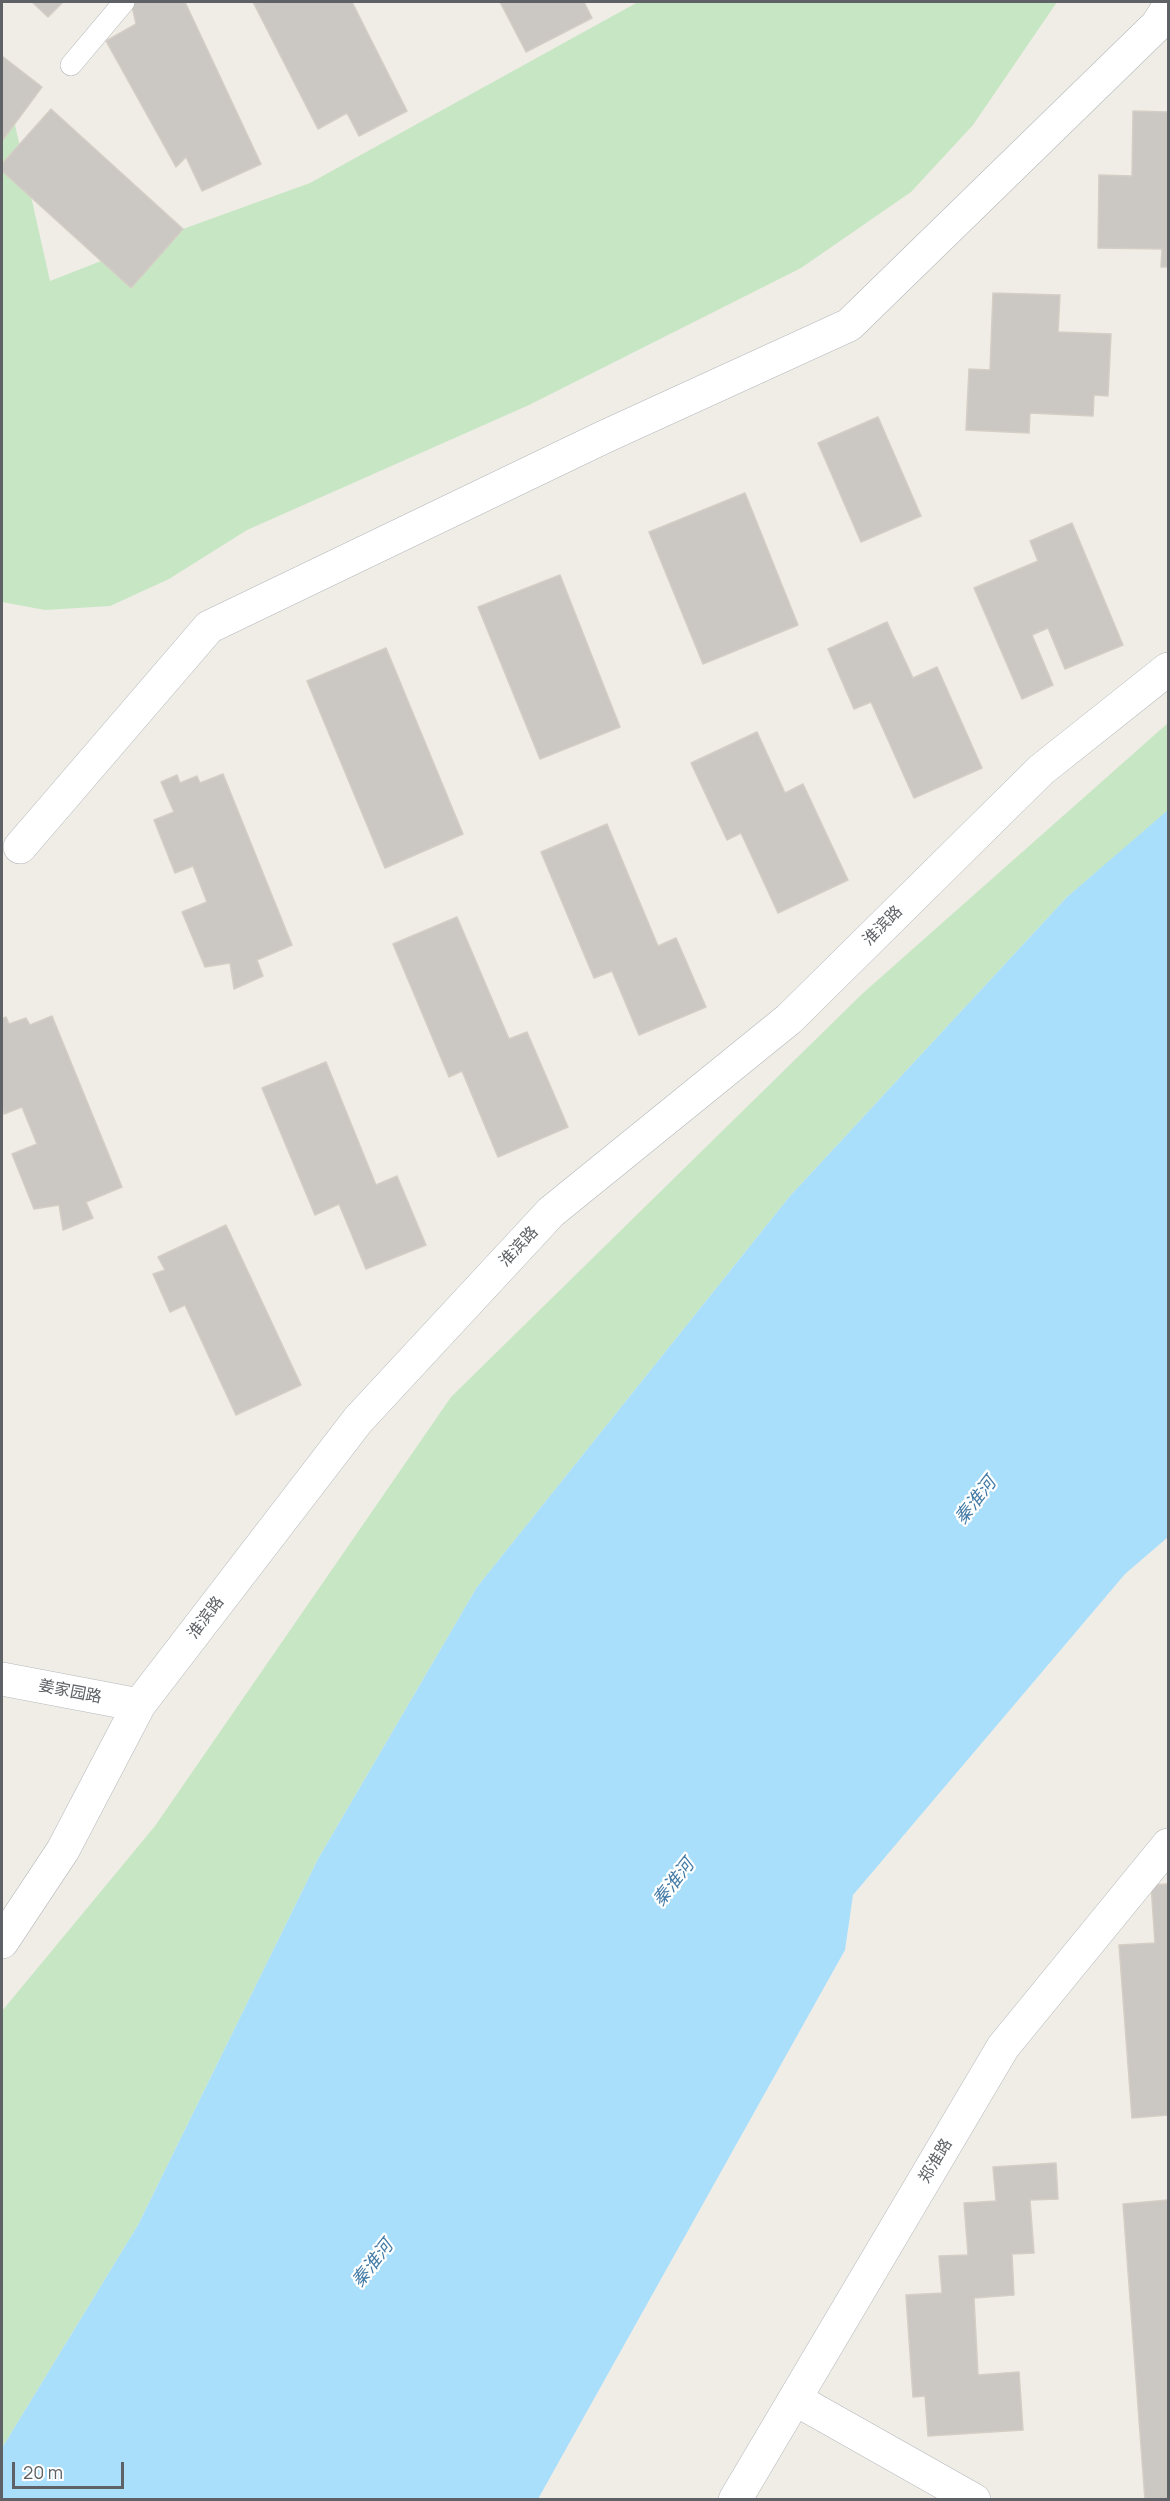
<!DOCTYPE html>
<meta charset="utf-8">
<style>
body{margin:0}
#map{position:relative;width:1170px;height:2501px;overflow:hidden;background:#efede6;font-family:Manrope,sans-serif}
canvas{display:block}
.frame{position:absolute;inset:0;border:3px solid #5e6266;pointer-events:none}
.scale{position:absolute;left:12px;top:2462px;width:112px;height:27px;box-sizing:border-box;border:3px solid #5e6266;border-top:0;padding-left:8px;font-size:18px;line-height:21px;white-space:nowrap;color:#5e6266;-webkit-text-stroke:4px #fff;paint-order:stroke}
</style>
<div id="map">
<canvas width="1170" height="2501"></canvas>
<div class="frame"></div>
<div class="scale">20 m</div>
</div>
<script>
const ctx = document.querySelector('canvas').getContext('2d');
ctx.lineJoin = 'round';
function fill(path, color) {
  ctx.fillStyle = color;
  ctx.fill(path, 'evenodd');
}
function shape(rows) {
  const path = new Path2D();
  for (const r of rows) {
    path.moveTo(r[0], r[1]);
    for (let i = 2; i < r.length; i += 2) path.lineTo(r[i], r[i + 1]);
  }
  return path;
}
function strokePath(path, color, width, dash) {
  ctx.strokeStyle = color;
  ctx.lineWidth = width;
  ctx.lineCap = dash ? 'butt' : 'round';
  ctx.setLineDash(dash || []);
  ctx.stroke(path);
}
function write(font, color, halo, rows, align = 'center') {
  ctx.font = font + ' Manrope,"Noto Sans SC",sans-serif';
  ctx.lineWidth = 4.5;
  ctx.setLineDash([]);
  ctx.textBaseline = 'middle';
  ctx.strokeStyle = halo;
  ctx.fillStyle = color;
  for (const [text, x, y, turn = 0] of rows) {
    ctx.save();
    ctx.translate(x, y);
    ctx.rotate((+turn || 0) * Math.PI / 180);
    ctx.textAlign = isNaN(turn) ? turn : align;
    if (halo) ctx.strokeText(text, 0, 0);
    ctx.fillText(text, 0, 0);
    ctx.restore();
  }
}
const green = shape([
 [638,2,1057,2,973,125,911,192,801,268,529,405,247,530,169,579,110,606,45,610,2,602,2,67,50,281,183,229,310,183],
 [1168,723,1168,811,1067,897,790,1196,477,1587,318,1859,138,2225,2,2448,2,2011,155,1826,451,1397,862,994]
]);
const water = shape([
 [1168,810,1168,1537,1125,1574,853,1895,845,1950,538,2499,2,2499,2,2448,138,2225,318,1859,477,1587,790,1196,1067,897]
]);
const building = shape([
 [32,2,63,2,48,17,32,2],
 [131,2,185,2,261,164,202,191,186,157,176,167,106,41,136,24,131,2],
 [253,2,352,2,407,111,359,136,347,113,318,129,253,2],
 [500,2,584,2,592,18,526,52,500,2],
 [2,56,42,87,2,141,2,56],
 [51,109,183,229,131,288,2,171,2,164,51,109],
 [1133,111,1168,112,1168,267,1161,267,1162,249,1098,248,1099,175,1132,176,1133,111],
 [993,293,1060,295,1058,332,1111,334,1108,396,1094,395,1093,416,1030,413,1029,433,966,430,969,369,990,370,993,293],
 [878,417,921,516,861,542,818,443,878,417],
 [745,493,798,625,703,664,649,532,745,493],
 [1072,523,1123,645,1065,669,1048,628,1032,635,1053,685,1022,699,974,588,1038,561,1030,541,1072,523],
 [560,575,620,727,540,759,478,607,560,575],
 [887,622,913,678,937,667,982,768,914,798,871,702,854,709,828,649,887,622],
 [386,648,463,834,385,868,307,681,386,648],
 [757,732,785,793,803,784,848,880,778,913,741,833,727,840,691,763,757,732],
 [223,774,292,945,257,960,263,976,234,989,230,963,205,967,182,912,207,902,193,866,175,873,154,820,174,812,161,782,177,775,180,783,197,776,200,783,223,774],
 [607,824,658,946,676,938,706,1007,639,1035,612,971,594,978,541,852,607,824],
 [457,917,509,1039,527,1032,568,1127,498,1157,462,1071,449,1077,393,944,457,917],
 [52,1016,122,1187,86,1202,93,1218,63,1230,59,1205,34,1209,12,1154,37,1144,22,1107,4,1114,2,1107,2,1019,6,1017,9,1024,26,1018,30,1025,52,1016],
 [326,1062,376,1185,397,1176,426,1245,366,1269,339,1204,315,1215,262,1088,326,1062],
 [226,1225,301,1385,236,1415,185,1305,170,1312,153,1274,165,1270,158,1257,226,1225],
 [1168,1884,1168,2115,1132,2118,1119,1945,1155,1943,1151,1885,1168,1884],
 [1056,2163,1058,2199,1030,2200,1034,2253,1012,2254,1014,2295,974,2298,978,2375,1019,2372,1023,2430,928,2436,925,2396,913,2397,906,2295,942,2293,939,2256,968,2255,964,2203,996,2201,993,2167,1056,2163],
 [1168,2200,1168,2500,1145,2500,1123,2204,1168,2200]
]);
const service = shape([
 [71,65,124,2]
]);
const minor = shape([
 [20,847,209,627,604,437,849,325,1157,25,1168,8],
 [795,2399,974,2500]
]);
const tertiary = shape([
 [2,1679,139,1705],
 [2,1942,63,1850,139,1705,358,1420,551,1212,789,1019,1041,770,1168,669],
 [735,2500,1003,2047,1168,1845]
]);
const streetNames = [
 ["淮滨路",883,926,-45],
 ["淮滨路",519,1247,-47],
 ["淮滨路",206,1618,-53],
 ["姜家园路",70,1692,11],
 ["郑淮路",936,2161,-59]
];
const waterNames = [
 ["秦淮河",976,1501,-52],
 ["秦淮河",674,1883,-52],
 ["秦淮河",373,2264,-52]
];
fill(green, '#c7e6c4');
fill(water, '#aadffc');
fill(building, '#cbc7c3');
strokePath(building, '#d4cec5', 1.5);
strokePath(service, '#b3b7ba', 22);
strokePath(minor, '#b3b7ba', 34);
strokePath(tertiary, '#b3b7ba', 34);
strokePath(service, '#fff', 21);
strokePath(minor, '#fff', 33);
strokePath(tertiary, '#fff', 33);
write('16px', '#5e6266', '#fff', streetNames);
write('italic 18px', '#437ba6', '#fff', waterNames);
</script>
